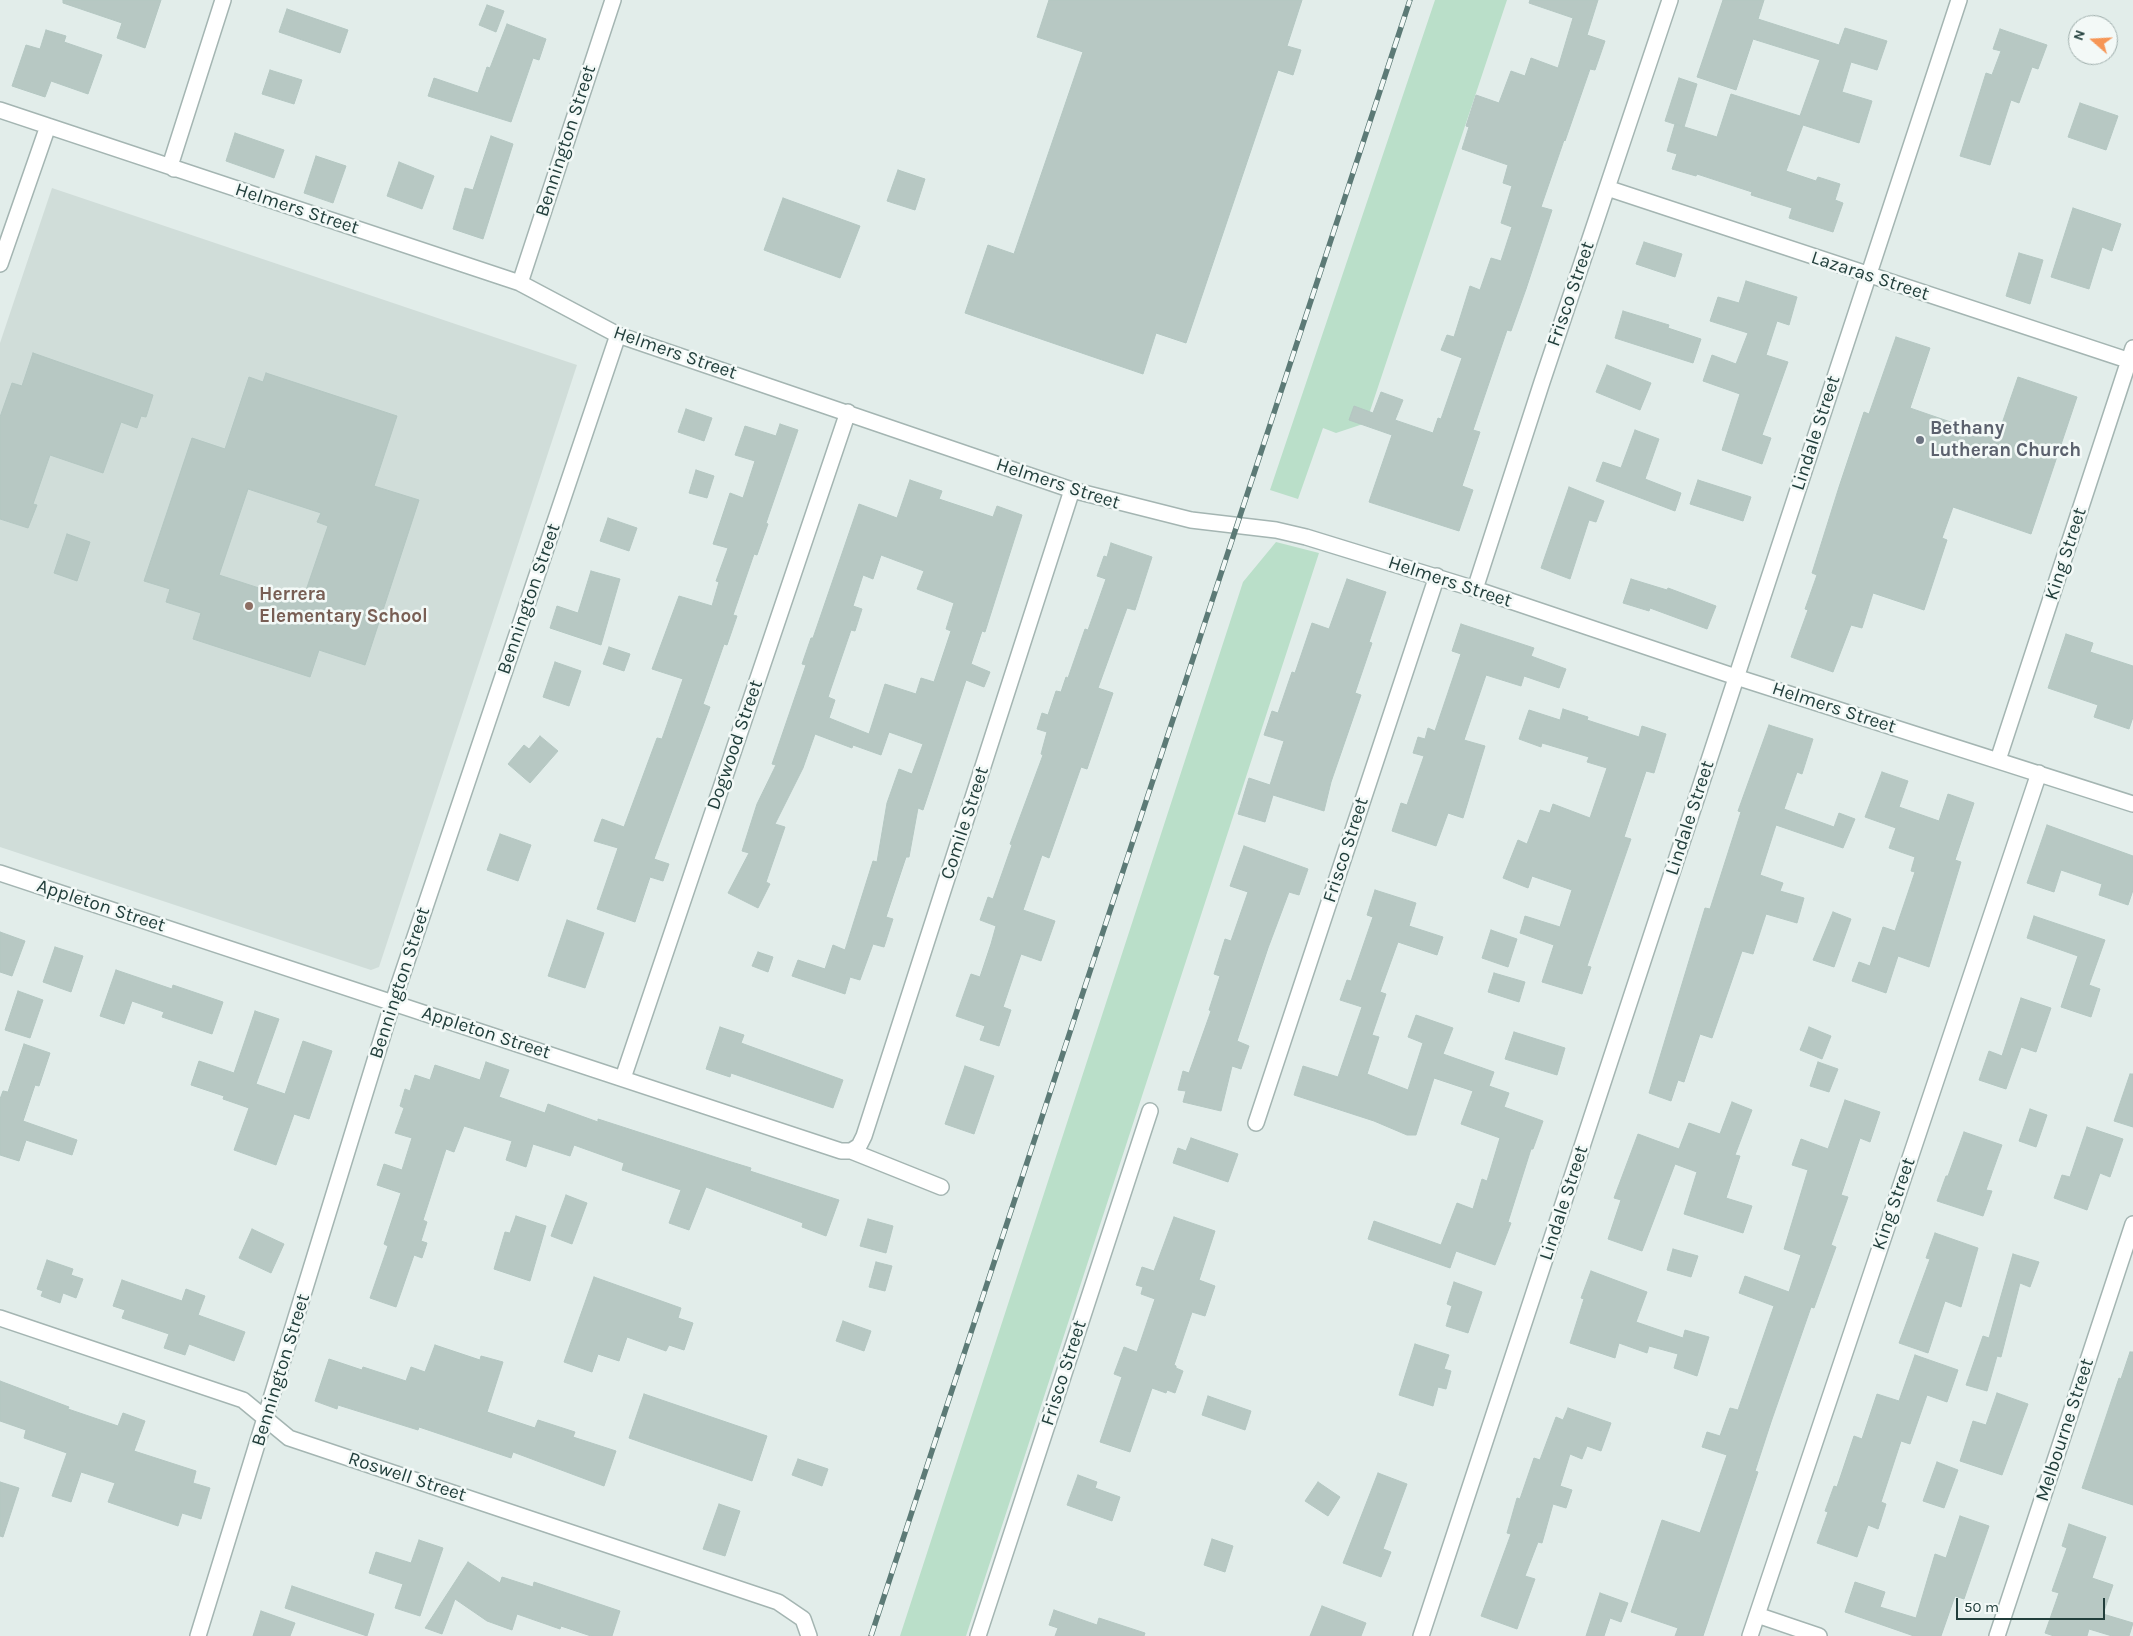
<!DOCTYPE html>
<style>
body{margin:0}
#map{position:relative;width:2133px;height:1636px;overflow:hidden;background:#e2edea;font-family:Karla,sans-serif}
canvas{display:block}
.north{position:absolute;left:2068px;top:15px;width:50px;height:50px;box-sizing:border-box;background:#f3f9f7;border:1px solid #9faeac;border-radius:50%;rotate:289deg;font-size:14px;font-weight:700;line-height:20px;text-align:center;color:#213e3b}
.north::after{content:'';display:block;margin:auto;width:18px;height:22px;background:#f69656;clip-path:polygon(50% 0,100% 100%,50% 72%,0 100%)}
.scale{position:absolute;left:1956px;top:1598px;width:149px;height:22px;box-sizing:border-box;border:2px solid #213e3b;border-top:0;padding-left:6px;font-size:15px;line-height:18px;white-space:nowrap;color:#213e3b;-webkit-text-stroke:4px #f3f9f7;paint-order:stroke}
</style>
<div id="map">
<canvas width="2133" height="1636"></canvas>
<div class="north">N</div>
<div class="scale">50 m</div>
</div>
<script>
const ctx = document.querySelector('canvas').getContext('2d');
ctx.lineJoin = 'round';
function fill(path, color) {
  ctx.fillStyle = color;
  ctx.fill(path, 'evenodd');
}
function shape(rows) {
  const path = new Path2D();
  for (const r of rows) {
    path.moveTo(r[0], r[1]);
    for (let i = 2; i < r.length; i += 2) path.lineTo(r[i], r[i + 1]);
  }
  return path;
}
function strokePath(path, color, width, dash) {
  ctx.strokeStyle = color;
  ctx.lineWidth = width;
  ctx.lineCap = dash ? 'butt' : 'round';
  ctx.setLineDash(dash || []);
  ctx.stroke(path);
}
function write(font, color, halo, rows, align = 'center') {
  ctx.font = font + ' Karla,sans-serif';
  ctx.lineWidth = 5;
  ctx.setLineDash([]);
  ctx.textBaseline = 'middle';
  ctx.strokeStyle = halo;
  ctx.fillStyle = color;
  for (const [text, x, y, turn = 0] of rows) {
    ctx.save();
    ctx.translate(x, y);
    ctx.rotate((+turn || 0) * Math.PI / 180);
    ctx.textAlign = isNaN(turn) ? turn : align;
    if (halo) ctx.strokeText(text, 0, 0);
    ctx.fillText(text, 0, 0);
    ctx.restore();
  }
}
const built = shape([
 [52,188,577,365,379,967,371,970,0,847,0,343]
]);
const green = shape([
 [1435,0,1507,0,1366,423,1336,433,1323,428,1298,499,1270,490],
 [1276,542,1319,553,966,1636,900,1636,1243,582]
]);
const building = shape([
 [63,0,161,0,145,48,117,38,122,23,63,3,63,0],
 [1049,0,1302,0,1287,46,1301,50,1293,75,1278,70,1186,343,1156,333,1143,374,965,313,988,245,1014,254,1083,52,1037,37,1049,0],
 [1530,0,1598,0,1587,35,1605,41,1595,70,1590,69,1565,141,1564,140,1541,207,1552,210,1526,289,1511,331,1507,330,1473,430,1480,432,1462,486,1473,490,1459,531,1369,502,1392,435,1349,420,1354,406,1373,413,1381,392,1403,400,1395,420,1433,433,1438,418,1441,419,1462,358,1441,350,1447,335,1454,337,1470,286,1480,290,1491,258,1501,261,1512,227,1501,223,1512,186,1503,183,1508,165,1462,149,1469,127,1466,126,1476,95,1499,103,1511,71,1525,76,1531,58,1558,68,1573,18,1529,3,1530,0],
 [1723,0,1764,0,1758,19,1839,45,1845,28,1887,41,1877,70,1851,62,1842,92,1872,101,1859,143,1803,125,1786,171,1816,181,1818,177,1840,184,1835,200,1843,203,1833,232,1789,218,1792,208,1751,195,1752,192,1697,174,1696,176,1672,169,1677,154,1667,151,1675,124,1717,137,1731,94,1800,116,1820,60,1753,39,1736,90,1697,77,1723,0],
 [487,5,504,11,496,32,479,25,487,5],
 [287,9,348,30,340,53,279,32,287,9],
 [507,24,546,39,539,60,533,58,511,122,428,96,434,78,478,93,487,67,490,68,507,24],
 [2000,29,2047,45,2038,69,2032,67,2019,103,2011,100,1990,165,1960,156,1986,73,1992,75,2001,51,1993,49,2000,29],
 [46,30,66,36,64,42,102,55,88,94,51,81,45,97,12,86,26,45,40,49,46,30],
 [270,70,302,80,294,104,262,94,270,70],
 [1679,78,1697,84,1684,127,1665,121,1679,78],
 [2080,103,2118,116,2106,150,2068,137,2080,103],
 [235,133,284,150,274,178,226,161,235,133],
 [491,136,513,144,483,239,453,229,465,188,473,190,491,136],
 [316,156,346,166,333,203,304,193,316,156],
 [399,162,434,176,422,209,387,196,399,162],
 [898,170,925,179,915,210,887,201,898,170],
 [783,198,860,226,840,278,764,250,783,198],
 [2073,208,2121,224,2112,251,2102,247,2089,289,2051,277,2073,208],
 [1644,242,1682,254,1675,277,1636,264,1644,242],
 [2019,253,2043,260,2030,304,2006,296,2019,253],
 [1746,281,1797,297,1789,325,1777,321,1766,355,1788,362,1762,435,1771,438,1762,464,1722,450,1740,394,1703,381,1712,355,1736,364,1748,333,1710,321,1718,297,1739,303,1746,281],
 [1623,311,1669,325,1668,328,1701,339,1693,363,1615,338,1623,311],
 [1896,337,1930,348,1910,408,1997,438,2018,377,2077,397,2031,534,1953,507,1942,538,1947,540,1924,610,1873,593,1862,628,1851,625,1833,672,1791,657,1808,610,1805,609,1817,575,1812,573,1839,487,1864,412,1869,414,1896,337],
 [33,353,153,395,146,417,141,416,137,428,121,422,103,473,50,455,33,504,37,505,28,528,0,519,0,417,12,383,22,386,33,353],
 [1607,365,1651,383,1640,410,1596,392,1607,365],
 [266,373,397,416,374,486,419,500,365,665,319,650,310,677,193,639,201,613,166,602,170,589,144,581,192,438,225,449,249,377,263,382,266,373],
 [248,489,321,513,317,522,328,526,302,602,219,575,248,489],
 [686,409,712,418,704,441,678,432,686,409],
 [780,424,798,430,766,523,768,524,757,555,754,554,733,615,737,616,727,645,724,644,703,704,710,707,654,859,669,864,663,881,650,877,635,922,597,909,618,848,594,841,602,819,624,827,657,738,662,739,683,679,652,669,679,596,712,606,719,582,716,581,728,548,713,544,730,493,743,498,755,461,735,455,745,426,776,436,780,424],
 [1635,430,1659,439,1645,479,1681,493,1675,511,1596,481,1603,462,1621,468,1635,430],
 [696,470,714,476,707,498,689,493,696,470],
 [910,480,942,491,939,499,993,517,997,506,1022,515,985,632,982,631,971,664,990,672,984,687,966,680,923,810,918,808,909,857,906,857,886,917,893,919,884,947,873,944,860,980,850,977,845,994,792,976,798,960,825,969,833,945,845,950,873,861,877,862,887,803,899,769,912,774,923,744,889,732,881,755,853,745,852,748,815,734,803,768,775,824,785,827,766,882,770,884,758,908,728,893,749,853,742,851,757,804,776,765,772,764,806,665,802,664,811,638,813,638,859,504,897,518,910,480],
 [881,555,924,571,917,589,954,603,946,629,951,631,934,682,921,678,916,694,885,684,869,734,829,718,835,700,828,697,851,630,855,631,862,609,853,606,863,575,873,579,881,555],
 [1698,480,1751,497,1743,521,1690,504,1698,480],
 [1569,487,1604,501,1596,522,1589,520,1570,579,1541,568,1569,487],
 [608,518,637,528,629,551,600,541,608,518],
 [67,534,90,542,77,581,54,573,67,534],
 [1111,543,1152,557,1135,610,1127,608,1098,688,1113,693,1087,769,1081,767,1049,858,1042,855,1023,910,1055,921,1041,961,1021,954,1003,1007,1011,1010,999,1046,980,1040,985,1026,956,1016,971,974,980,977,991,944,996,926,980,920,988,897,993,899,1012,845,1010,844,1043,755,1041,754,1047,732,1037,729,1042,713,1048,715,1056,691,1061,692,1066,677,1068,678,1085,629,1088,630,1106,579,1097,576,1104,556,1107,557,1111,543],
 [591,571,620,579,601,645,550,628,557,606,578,613,591,571],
 [1347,579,1386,592,1369,642,1372,643,1355,693,1361,695,1331,782,1324,811,1273,795,1265,822,1238,814,1249,778,1270,785,1284,741,1264,735,1272,711,1278,713,1292,672,1295,673,1312,623,1329,629,1347,579],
 [1631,579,1667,590,1668,588,1716,606,1707,629,1650,608,1649,611,1623,603,1631,579],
 [1461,624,1534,648,1531,656,1566,669,1559,688,1524,676,1521,686,1486,675,1464,740,1485,746,1463,818,1448,813,1436,846,1392,831,1401,803,1407,805,1424,756,1413,753,1418,737,1425,739,1428,728,1435,731,1461,654,1452,651,1461,624],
 [2066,634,2093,643,2090,652,2133,666,2133,717,2129,729,2094,717,2098,705,2048,688,2066,634],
 [609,647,630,654,624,671,603,664,609,647],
 [555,662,581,671,569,706,543,697,555,662],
 [1563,709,1588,717,1587,720,1639,737,1642,726,1666,734,1654,773,1646,771,1624,837,1631,839,1587,966,1591,967,1582,994,1542,982,1554,945,1520,933,1525,916,1560,927,1572,890,1532,876,1528,888,1503,878,1518,840,1527,844,1540,810,1550,813,1553,804,1590,818,1607,768,1587,762,1589,757,1542,743,1541,747,1519,739,1529,710,1560,720,1563,709],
 [1769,725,1813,739,1802,774,1797,772,1784,809,1834,827,1839,813,1855,819,1843,848,1776,825,1760,875,1783,883,1780,891,1804,898,1797,923,1766,914,1753,954,1742,951,1712,1038,1700,1034,1684,1082,1678,1080,1671,1101,1649,1093,1705,908,1710,909,1741,812,1738,811,1769,725],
 [540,736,558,751,530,783,508,764,524,745,529,749,540,736],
 [1882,772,1908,781,1899,807,1939,821,1948,794,1974,803,1955,860,1961,862,1929,967,1898,956,1886,993,1852,981,1859,962,1870,966,1883,927,1895,931,1915,872,1911,871,1915,857,1889,848,1896,828,1865,817,1882,772],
 [2047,825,2133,856,2133,890,2128,905,2099,895,2102,884,2061,870,2054,892,2027,883,2047,825],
 [500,834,531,845,518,881,487,870,500,834],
 [1244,846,1308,869,1299,895,1289,892,1268,948,1237,1041,1249,1046,1241,1069,1232,1066,1221,1111,1183,1102,1186,1091,1178,1090,1183,1071,1189,1073,1211,1011,1209,1010,1220,976,1214,974,1225,939,1231,941,1248,892,1230,886,1244,846],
 [1375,890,1416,903,1409,926,1443,937,1437,955,1398,942,1380,992,1386,994,1372,1035,1379,1037,1367,1074,1408,1090,1423,1043,1408,1037,1416,1015,1453,1028,1443,1054,1494,1072,1489,1086,1509,1093,1504,1107,1543,1121,1533,1149,1531,1149,1508,1222,1511,1223,1495,1265,1456,1251,1450,1268,1368,1239,1374,1221,1441,1245,1457,1203,1473,1209,1482,1179,1487,1181,1500,1138,1461,1124,1473,1091,1434,1078,1416,1135,1407,1135,1374,1121,1294,1095,1303,1066,1338,1077,1362,1007,1340,1000,1347,980,1351,981,1373,917,1367,915,1375,890],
 [1833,912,1851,919,1834,967,1813,960,1833,912],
 [2034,916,2105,940,2089,985,2100,989,2091,1017,2061,1007,2078,956,2027,938,2034,916],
 [567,920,604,933,585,988,548,976,567,920],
 [1491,930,1517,939,1508,967,1482,958,1491,930],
 [0,932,25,941,12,976,0,972,0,932],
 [55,947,83,956,71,992,43,982,55,947],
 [758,952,773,957,768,972,752,966,758,952],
 [116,970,172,989,173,985,223,1002,212,1034,162,1017,164,1012,132,1001,124,1024,100,1016,116,970],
 [1494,973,1525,982,1519,1002,1488,992,1494,973],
 [18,991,43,1000,30,1038,5,1030,18,991],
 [2021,998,2051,1008,2036,1052,2021,1047,2006,1089,1979,1080,1989,1051,2002,1056,2021,998],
 [255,1011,279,1019,256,1084,285,1094,303,1041,332,1051,309,1119,294,1114,276,1165,234,1150,249,1108,223,1099,224,1096,191,1085,199,1061,234,1073,255,1011],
 [720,1027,744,1035,741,1043,843,1080,833,1108,731,1073,730,1077,706,1069,720,1027],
 [1809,1027,1831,1036,1822,1059,1800,1050,1809,1027],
 [1514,1032,1565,1048,1557,1075,1505,1059,1514,1032],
 [24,1044,50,1053,39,1086,35,1085,23,1121,77,1140,72,1155,26,1140,19,1161,0,1155,0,1099,3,1091,8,1092,24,1044],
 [486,1062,509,1070,499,1097,545,1113,548,1104,598,1122,598,1119,728,1161,751,1168,750,1171,839,1200,826,1236,802,1227,803,1223,706,1187,689,1230,669,1223,681,1190,622,1170,624,1163,574,1145,570,1156,533,1144,526,1167,506,1160,512,1141,464,1126,454,1152,446,1149,423,1220,427,1222,421,1241,427,1243,422,1258,414,1255,396,1307,370,1298,388,1246,384,1244,401,1193,377,1185,384,1164,402,1170,412,1138,395,1133,404,1108,400,1106,405,1089,410,1091,415,1075,430,1080,435,1065,480,1080,486,1062],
 [1818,1062,1838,1069,1829,1092,1810,1086,1818,1062],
 [965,1066,994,1076,974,1134,945,1124,965,1066],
 [2130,1074,2133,1074,2133,1127,2114,1121,2130,1074],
 [1845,1100,1880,1112,1870,1142,1860,1138,1841,1195,1848,1197,1831,1245,1836,1247,1814,1308,1811,1307,1771,1422,1755,1471,1758,1472,1703,1636,1675,1636,1678,1628,1631,1612,1662,1520,1700,1533,1727,1455,1702,1447,1707,1432,1720,1436,1730,1408,1738,1410,1774,1306,1739,1293,1745,1276,1789,1292,1801,1255,1784,1249,1808,1170,1792,1165,1801,1139,1828,1149,1845,1100],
 [1732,1102,1752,1110,1735,1155,1740,1156,1726,1198,1752,1206,1743,1233,1684,1214,1697,1172,1675,1164,1642,1251,1608,1239,1621,1200,1614,1198,1638,1134,1679,1149,1689,1123,1720,1134,1732,1102],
 [2030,1109,2047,1115,2036,1147,2019,1141,2030,1109],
 [2087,1127,2123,1139,2110,1177,2100,1173,2087,1210,2054,1198,2062,1175,2070,1177,2087,1127],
 [1964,1132,2002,1145,1986,1190,1992,1191,1983,1216,1937,1201,1946,1176,1948,1176,1964,1132],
 [1191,1138,1238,1154,1228,1182,1173,1163,1178,1148,1186,1151,1191,1138],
 [566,1195,587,1203,572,1244,551,1236,566,1195],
 [516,1216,546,1226,530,1281,494,1269,505,1232,510,1233,516,1216],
 [1174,1217,1215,1231,1199,1280,1215,1286,1205,1316,1192,1312,1174,1365,1176,1366,1176,1368,1183,1371,1175,1393,1167,1390,1166,1393,1152,1388,1130,1452,1100,1442,1122,1377,1114,1374,1124,1347,1137,1352,1155,1299,1141,1294,1143,1287,1136,1285,1142,1267,1154,1271,1174,1217],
 [868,1219,893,1226,886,1253,860,1246,868,1219],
 [252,1229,284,1244,271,1273,239,1258,252,1229],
 [1935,1233,1978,1248,1961,1307,1945,1301,1928,1353,1899,1343,1930,1259,1926,1258,1935,1233],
 [1673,1249,1698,1256,1691,1277,1667,1270,1673,1249],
 [2013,1254,2039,1262,2030,1287,2020,1283,2001,1357,1997,1356,1987,1391,1966,1385,1983,1336,1989,1338,2013,1254],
 [47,1260,73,1269,71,1275,83,1279,76,1298,63,1293,60,1303,41,1296,43,1291,37,1289,47,1260],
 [876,1262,892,1266,885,1291,869,1287,876,1262],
 [1591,1271,1647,1292,1636,1322,1683,1338,1685,1330,1709,1337,1697,1376,1674,1368,1678,1354,1649,1346,1647,1353,1619,1343,1615,1358,1570,1343,1584,1299,1581,1298,1591,1271],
 [594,1277,681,1308,678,1318,693,1323,684,1350,669,1345,666,1351,627,1337,619,1361,598,1354,592,1372,564,1362,594,1277],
 [122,1280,182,1301,186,1289,205,1296,198,1315,245,1332,234,1361,189,1344,185,1355,164,1348,169,1334,122,1318,125,1310,113,1306,122,1280],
 [1454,1282,1482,1292,1468,1333,1446,1326,1452,1306,1447,1304,1454,1282],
 [843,1321,871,1331,864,1351,836,1341,843,1321],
 [1415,1344,1449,1355,1444,1369,1451,1371,1446,1389,1438,1387,1433,1406,1399,1395,1415,1344],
 [435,1345,480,1360,481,1356,503,1362,487,1412,535,1428,538,1420,575,1432,573,1437,616,1451,604,1486,513,1452,511,1458,419,1427,418,1430,338,1405,337,1409,315,1401,329,1359,362,1370,363,1367,406,1381,411,1367,425,1372,435,1345],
 [2130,1352,2133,1352,2133,1505,2082,1488,2119,1378,2121,1379,2130,1352],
 [1915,1355,1958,1370,1947,1402,1927,1395,1910,1444,1901,1441,1881,1502,1886,1504,1878,1529,1868,1525,1857,1557,1817,1543,1828,1512,1825,1511,1834,1486,1837,1487,1854,1436,1862,1439,1877,1394,1899,1401,1915,1355],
 [0,1381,69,1407,68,1409,118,1426,123,1413,145,1421,134,1451,196,1471,193,1483,210,1488,201,1519,182,1513,178,1526,108,1502,115,1483,81,1472,71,1502,52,1496,67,1453,24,1438,26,1430,0,1421,0,1381],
 [1997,1393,2028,1404,2002,1475,1960,1461,1973,1421,1986,1425,1997,1393],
 [644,1394,767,1436,752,1481,629,1438,644,1394],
 [1208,1396,1251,1411,1245,1430,1202,1415,1208,1396],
 [1568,1408,1611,1423,1601,1451,1587,1446,1582,1459,1570,1454,1560,1486,1572,1490,1566,1508,1553,1504,1542,1543,1538,1542,1525,1576,1535,1579,1517,1629,1481,1616,1511,1534,1507,1533,1517,1498,1520,1499,1534,1458,1540,1460,1556,1417,1563,1420,1568,1408],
 [798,1459,828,1469,822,1486,792,1475,798,1459],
 [1937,1462,1958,1470,1944,1508,1923,1501,1937,1462],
 [1378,1473,1407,1484,1383,1549,1391,1552,1381,1577,1343,1563,1378,1473],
 [1078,1475,1097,1482,1095,1488,1120,1497,1112,1521,1067,1505,1078,1475],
 [0,1482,19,1488,3,1537,0,1536,0,1482],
 [1318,1482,1340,1497,1328,1516,1305,1501,1318,1482],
 [719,1504,740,1511,725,1556,703,1549,719,1504],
 [1960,1516,1989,1526,1964,1599,1955,1596,1941,1636,1914,1636,1845,1612,1855,1582,1885,1592,1880,1607,1916,1618,1935,1554,1946,1558,1960,1516],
 [2069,1524,2106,1537,2092,1578,2113,1585,2103,1614,2133,1623,2129,1636,2112,1636,2089,1629,2087,1636,2054,1636,2045,1633,2059,1593,2052,1591,2067,1548,2062,1546,2069,1524],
 [1212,1539,1233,1546,1225,1572,1204,1565,1212,1539],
 [419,1540,443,1548,420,1616,395,1608,403,1584,369,1573,376,1552,411,1563,419,1540],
 [468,1562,500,1583,502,1577,533,1587,534,1582,620,1611,612,1636,591,1636,561,1626,560,1629,517,1614,512,1630,487,1621,455,1599,442,1634,425,1628,468,1562],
 [292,1586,374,1614,367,1636,285,1608,292,1586],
 [1600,1593,1628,1603,1621,1622,1610,1618,1604,1636,1586,1636,1600,1593],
 [1322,1606,1366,1623,1361,1636,1310,1636,1322,1606],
 [1054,1610,1097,1625,1099,1618,1145,1633,1144,1636,1055,1636,1058,1628,1049,1625,1054,1610],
 [261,1611,295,1623,290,1636,253,1636,261,1611]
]);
const street = shape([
 [0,110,520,283,618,335,1072,490,1191,520,1276,530,1306,537,1475,589,1736,677,2133,804],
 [174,169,170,166,223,0],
 [1607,188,2133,362],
 [0,264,48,126],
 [520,283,613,0],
 [1475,589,1542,382,1670,0],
 [1998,760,2133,348],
 [0,873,841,1151,851,1151,941,1187],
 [623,1078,848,412],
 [1256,1123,1437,576],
 [851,1151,859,1146,864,1136,1072,490],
 [0,1318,243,1400,289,1438,778,1602,803,1619,809,1636],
 [1757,1615,1819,1636],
 [198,1636,393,1002,618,335],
 [978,1636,1150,1111],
 [1421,1636,1959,0],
 [1750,1636,2039,773],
 [1997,1636,2133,1224]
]);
const rail = shape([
 [871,1636,1410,0]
]);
const markers = [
 [1920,440,5,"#6b7280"],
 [249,606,5,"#8d6e63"]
];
const streetNames = [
 ["Bennington Street",566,141,-72],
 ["Helmers Street",297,209,18],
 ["Lazaras Street",1870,276,18],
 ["Frisco Street",1571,294,-71],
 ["Helmers Street",675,353,19],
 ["Lindale Street",1816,433,-72],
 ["Helmers Street",1058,484,18],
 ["King Street",2066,554,-72],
 ["Helmers Street",1450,582,18],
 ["Bennington Street",529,599,-71],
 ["Helmers Street",1834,708,18],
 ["Dogwood Street",735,745,-71],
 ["Lindale Street",1690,818,-72],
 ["Comile Street",965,823,-72],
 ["Frisco Street",1346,850,-72],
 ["Appleton Street",101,906,18],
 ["Bennington Street",400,983,-72],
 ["Appleton Street",486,1033,18],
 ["Lindale Street",1564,1203,-72],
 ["King Street",1894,1204,-71],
 ["Bennington Street",281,1370,-73],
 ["Frisco Street",1064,1373,-72],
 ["Melbourne Street",2065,1430,-72],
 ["Roswell Street",407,1477,18]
];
const worshipNames = [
 ["Bethany",1930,429],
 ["Lutheran Church",1930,451]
];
const educationNames = [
 ["Herrera",259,595],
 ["Elementary School",259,617]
];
fill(built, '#d0ddd9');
fill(green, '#badfc9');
fill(building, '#b7c8c3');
strokePath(building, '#b4c7c2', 1);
strokePath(street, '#a4b5b2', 18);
strokePath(street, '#fff', 15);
strokePath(rail, '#5c7a76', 5.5);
strokePath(rail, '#f3f9f7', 4, [11]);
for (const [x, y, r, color] of markers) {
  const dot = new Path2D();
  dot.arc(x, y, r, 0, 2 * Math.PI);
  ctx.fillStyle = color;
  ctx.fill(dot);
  strokePath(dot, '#f3f9f7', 2);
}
write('19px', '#213e3b', '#f3f9f7', streetNames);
write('bold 19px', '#5b616d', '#f3f9f7', worshipNames, 'left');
write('bold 19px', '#785e54', '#f3f9f7', educationNames, 'left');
</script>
